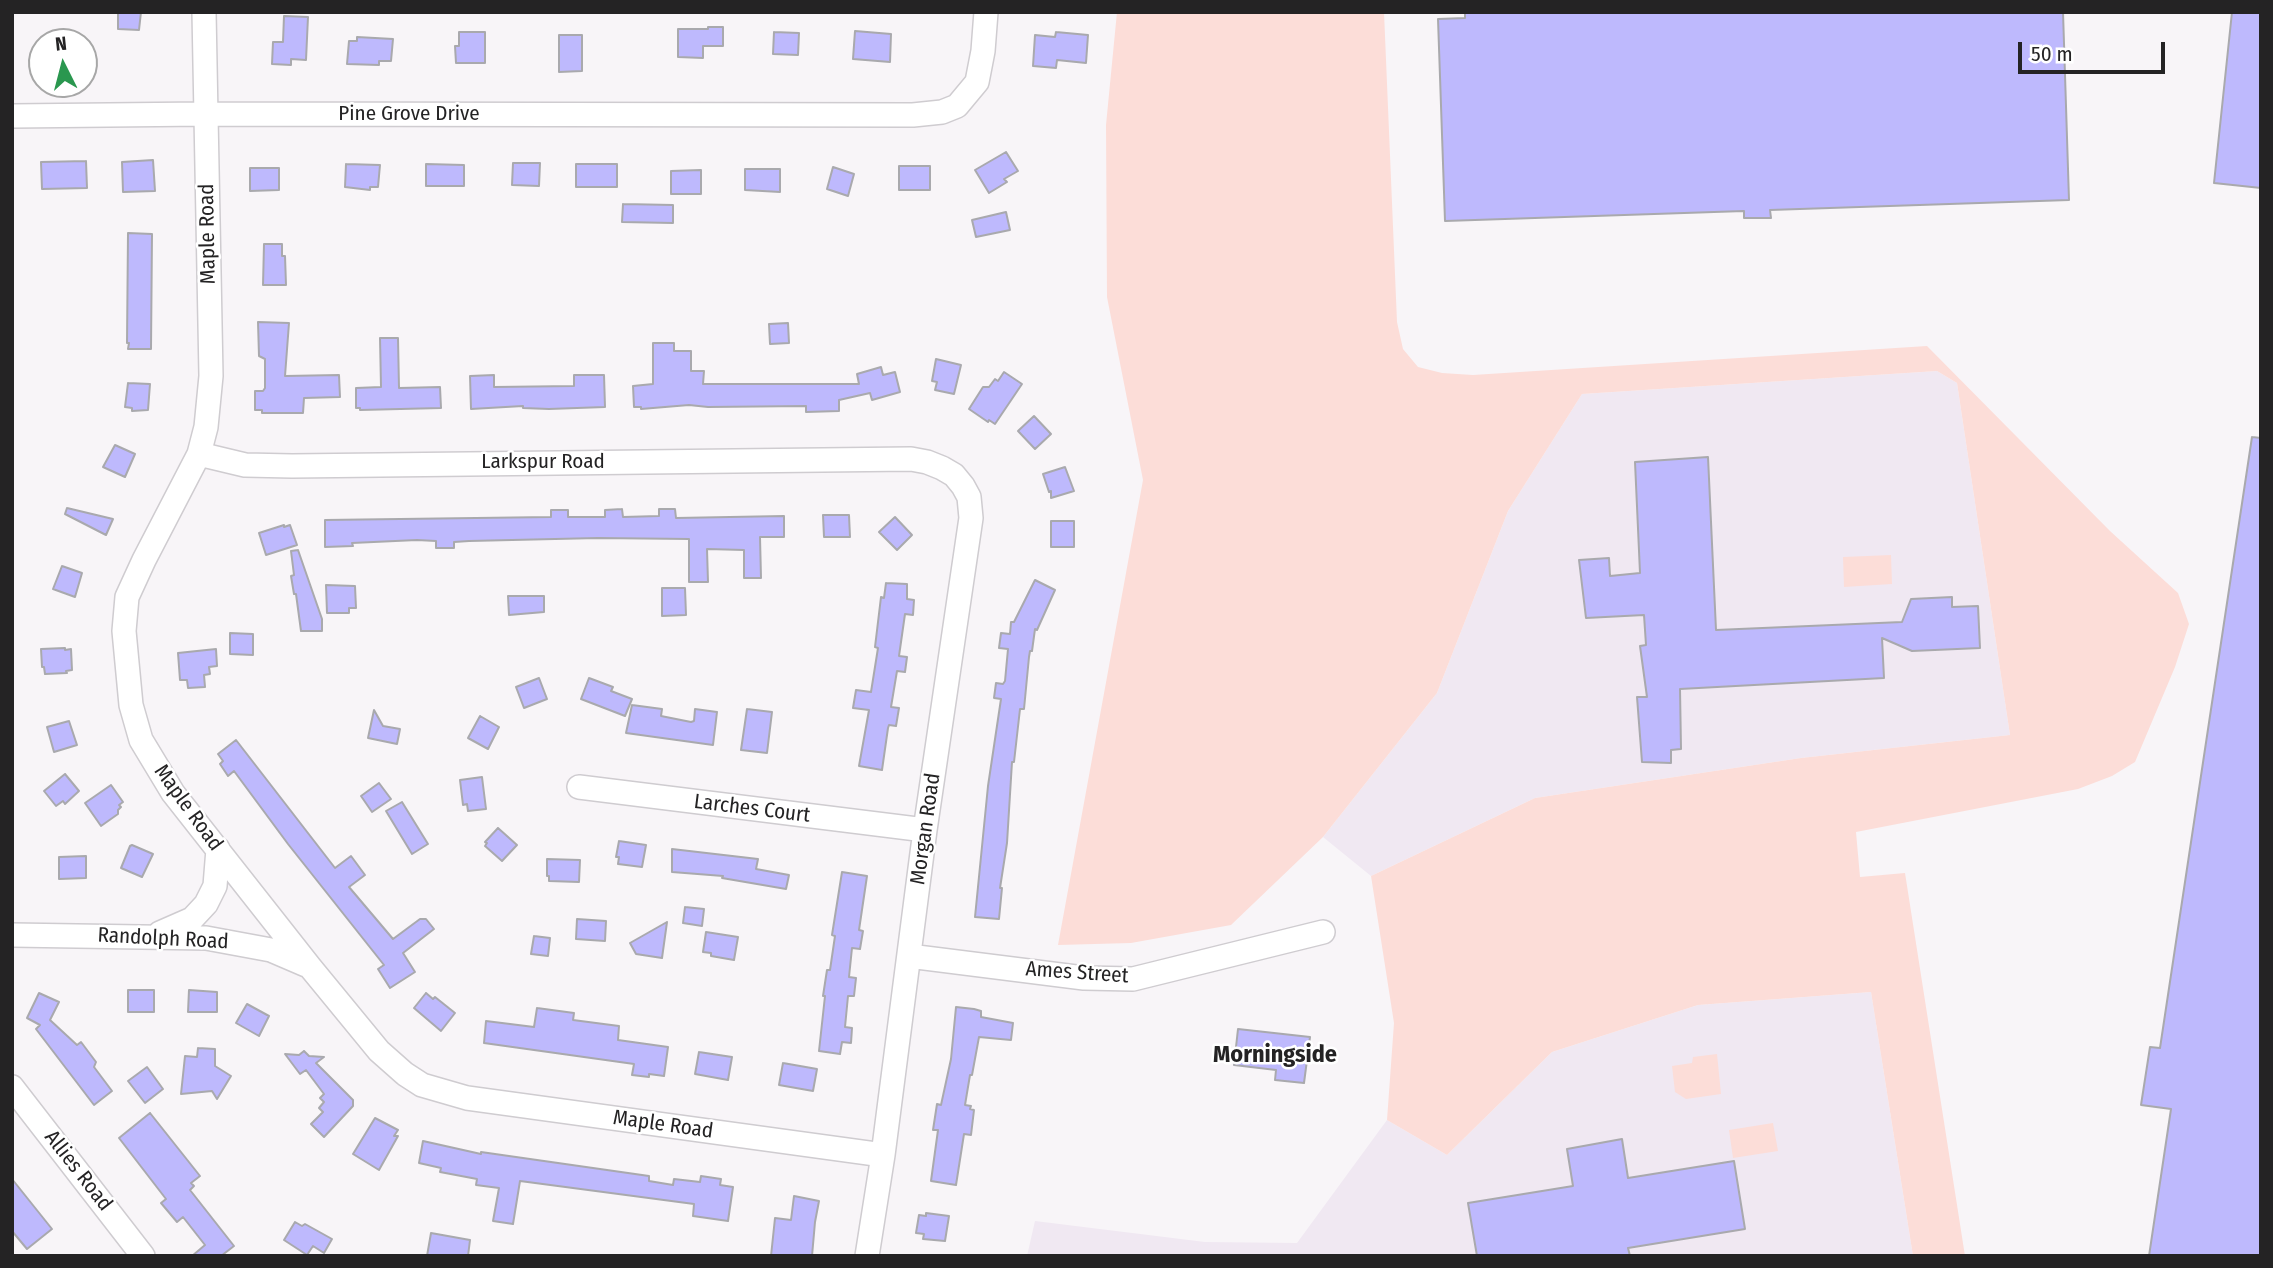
<!DOCTYPE html>
<style>
body{margin:0}
#map{position:relative;width:2273px;height:1268px;overflow:hidden;background:#f8f5f8;font-family:"Fira Sans Condensed",sans-serif}
canvas{display:block}
.frame{position:absolute;inset:0;border:14px solid #242324;pointer-events:none}
.north{position:absolute;left:28px;top:28px;width:70px;height:70px;box-sizing:border-box;background:#fff;border:2px solid #a7a7a7;border-radius:50%;rotate:354deg;font-size:19px;font-weight:700;line-height:28px;text-align:center;color:#242324}
.north::after{content:'';display:block;margin:auto;width:24px;height:32px;background:#2a974f;clip-path:polygon(50% 0,100% 100%,50% 72%,0 100%)}
.scale{position:absolute;left:2018px;top:42px;width:147px;height:32px;box-sizing:border-box;border:4px solid #242324;border-top:0;padding-left:9px;font-size:21px;line-height:24px;white-space:nowrap;color:#242324;-webkit-text-stroke:5px #fff;paint-order:stroke}
</style>
<div id="map">
<canvas width="2273" height="1268"></canvas>
<div class="frame"></div>
<div class="north">N</div>
<div class="scale">50 m</div>
</div>
<script>
const ctx = document.querySelector('canvas').getContext('2d');
ctx.lineJoin = 'round';
function fill(path, color) {
  ctx.fillStyle = color;
  ctx.fill(path, 'evenodd');
}
function shape(rows) {
  const path = new Path2D();
  for (const r of rows) {
    path.moveTo(r[0], r[1]);
    for (let i = 2; i < r.length; i += 2) path.lineTo(r[i], r[i + 1]);
  }
  return path;
}
function strokePath(path, color, width, dash) {
  ctx.strokeStyle = color;
  ctx.lineWidth = width;
  ctx.lineCap = dash ? 'butt' : 'round';
  ctx.setLineDash(dash || []);
  ctx.stroke(path);
}
function write(font, color, halo, rows, align = 'center') {
  ctx.font = font + ' "Fira Sans Condensed",sans-serif';
  ctx.lineWidth = 5;
  ctx.setLineDash([]);
  ctx.textBaseline = 'middle';
  ctx.strokeStyle = halo;
  ctx.fillStyle = color;
  for (const [text, x, y, turn = 0] of rows) {
    ctx.save();
    ctx.translate(x, y);
    ctx.rotate((+turn || 0) * Math.PI / 180);
    ctx.textAlign = isNaN(turn) ? turn : align;
    if (halo) ctx.strokeText(text, 0, 0);
    ctx.fillText(text, 0, 0);
    ctx.restore();
  }
}
const built = shape([
 [1937,371,1957,383,2010,735,1801,758,1535,798,1371,876,1323,837,1437,693,1508,511,1582,394],
 [1871,992,1913,1256,1027,1256,1035,1221,1205,1242,1297,1243,1387,1120,1447,1155,1552,1052,1698,1005]
]);
const green = shape([
 [1117,12,1384,12,1397,322,1403,349,1418,367,1442,373,1473,375,1927,346,2110,531,2178,593,2189,624,2175,667,2135,762,2112,776,2078,789,1856,832,1860,877,1905,873,1965,1256,1913,1256,1871,992,1698,1005,1552,1052,1447,1155,1387,1120,1394,1023,1371,876,1535,798,1801,758,2010,735,1957,383,1937,371,1582,394,1508,511,1437,693,1323,837,1231,925,1131,943,1058,945,1143,480,1107,297,1106,125],
 [1891,555,1892,584,1844,587,1843,557],
 [1717,1054,1721,1094,1686,1099,1675,1092,1672,1066,1692,1063,1693,1057],
 [1773,1123,1778,1151,1733,1158,1729,1130]
]);
const building = shape([
 [118,12,141,12,139,30,118,29,118,12],
 [1465,12,2063,12,2069,200,1770,210,1771,218,1744,218,1744,211,1445,221,1438,19,1465,18,1465,12],
 [2232,12,2261,12,2261,188,2214,183,2232,12],
 [284,16,308,17,306,60,291,59,291,65,272,64,273,42,283,42,284,16],
 [708,27,723,27,723,46,703,46,703,58,678,57,678,29,708,29,708,27],
 [855,31,891,34,890,62,853,59,855,31],
 [459,32,485,32,485,63,456,63,455,46,459,46,459,32],
 [774,32,799,33,798,55,773,54,774,32],
 [1056,32,1088,35,1086,63,1057,60,1056,68,1033,66,1035,35,1055,37,1056,32],
 [559,35,582,35,582,71,559,72,559,35],
 [357,37,393,39,391,61,379,61,379,65,347,64,349,41,357,41,357,37],
 [1006,152,1018,171,1004,179,1007,182,989,193,975,170,1006,152],
 [153,160,155,191,123,192,122,162,153,160],
 [86,161,87,188,42,189,41,162,86,161],
 [513,163,540,163,539,186,512,185,513,163],
 [346,164,380,165,378,187,370,187,370,190,345,187,346,164],
 [426,164,464,165,464,186,426,186,426,164],
 [576,164,617,164,617,187,576,187,576,164],
 [899,166,930,166,930,190,899,190,899,166],
 [833,167,854,174,848,196,827,189,833,167],
 [250,168,279,168,279,190,250,191,250,168],
 [745,169,780,169,780,192,745,190,745,169],
 [701,170,701,194,671,194,671,171,701,170],
 [623,204,673,205,673,223,622,222,623,204],
 [1006,212,1010,230,976,237,972,220,1006,212],
 [128,233,152,234,151,349,128,349,129,343,127,343,128,233],
 [264,244,282,244,282,256,285,256,286,285,263,285,264,244],
 [258,322,289,323,285,376,339,375,340,397,304,398,303,413,262,413,262,410,255,410,255,391,263,391,265,388,265,359,259,356,258,322],
 [788,323,789,343,770,344,769,324,788,323],
 [380,338,398,338,399,388,440,387,441,408,360,410,360,408,356,408,356,388,381,387,380,338],
 [653,343,674,343,674,351,691,351,691,371,704,371,703,384,859,384,857,374,881,367,883,375,895,372,900,392,872,400,870,393,839,400,839,411,806,412,806,406,708,407,689,405,641,409,641,407,634,407,633,386,653,384,653,343],
 [936,359,961,365,954,394,935,390,937,382,932,381,936,359],
 [1004,372,1022,384,995,424,989,420,988,422,969,409,983,387,989,387,995,379,998,381,1004,372],
 [494,375,494,387,574,386,574,375,604,375,605,407,549,409,523,408,523,406,471,409,470,376,494,375],
 [128,383,150,384,148,410,132,411,132,408,125,407,128,383],
 [1034,416,1051,434,1035,449,1018,431,1034,416],
 [2252,437,2261,438,2261,1256,2149,1256,2171,1109,2141,1105,2150,1047,2160,1048,2252,437],
 [115,445,135,454,125,477,103,467,115,445],
 [1708,457,1716,630,1902,622,1911,599,1952,597,1952,607,1978,606,1980,648,1912,651,1882,638,1884,678,1680,689,1681,749,1671,750,1671,763,1642,762,1637,697,1647,697,1640,646,1646,645,1644,615,1586,618,1579,560,1609,558,1610,576,1640,573,1635,462,1708,457],
 [1065,467,1074,491,1051,498,1051,491,1049,492,1043,474,1065,467],
 [67,508,113,519,106,535,65,514,67,508],
 [622,509,623,517,659,516,659,509,675,509,676,518,784,516,784,537,760,537,761,578,744,578,744,550,707,549,708,582,689,582,689,539,598,538,469,541,454,542,454,548,436,548,436,541,417,540,352,543,353,546,325,547,325,520,551,517,551,510,568,510,568,517,605,517,605,510,622,509],
 [823,515,849,515,850,537,824,537,823,515],
 [895,517,912,535,897,550,879,532,895,517],
 [1051,521,1074,521,1074,547,1051,547,1051,521],
 [284,525,284,527,290,525,297,545,266,555,259,533,284,525],
 [298,550,322,619,322,631,301,631,296,594,294,594,291,576,294,575,291,551,298,550],
 [62,566,82,573,75,597,53,589,62,566],
 [1035,580,1055,590,1037,630,1035,629,1032,651,1030,651,1029,657,1024,709,1020,709,1014,762,1012,762,1007,843,1000,888,1002,888,999,919,975,917,988,786,1001,699,994,698,996,683,1003,684,1005,681,1008,649,999,648,1001,633,1010,634,1011,622,1014,622,1035,580],
 [886,583,907,584,907,599,914,600,913,615,905,614,899,656,907,657,905,672,897,671,891,707,899,708,896,726,889,725,888,728,882,770,859,766,869,710,853,708,856,690,871,692,878,648,875,647,881,597,884,598,886,583],
 [326,585,355,586,356,608,349,608,349,613,327,613,326,585],
 [662,588,685,588,686,615,662,616,662,588],
 [508,596,544,596,544,612,509,615,508,596],
 [230,633,253,634,253,655,230,654,230,633],
 [65,648,65,650,71,649,72,670,66,671,67,673,45,674,44,667,42,667,41,649,65,648],
 [216,649,217,666,209,667,210,674,204,675,205,687,188,688,187,680,180,680,178,653,216,649],
 [539,678,547,699,524,708,516,687,539,678],
 [589,678,613,687,611,691,632,699,625,716,581,699,589,678],
 [632,705,662,709,661,716,691,722,694,721,695,709,717,712,713,745,626,733,632,705],
 [747,709,772,712,767,753,741,750,747,709],
 [374,710,383,726,400,729,397,744,368,738,374,710],
 [480,716,499,727,488,749,468,738,480,716],
 [69,721,77,745,54,752,47,727,69,721],
 [236,740,335,868,351,856,365,875,349,887,393,939,420,919,426,919,434,929,403,953,415,972,390,988,378,969,384,965,288,844,234,771,228,776,220,764,223,761,218,754,236,740],
 [65,774,79,791,65,804,63,801,56,806,44,791,65,774],
 [482,777,486,809,468,811,467,804,463,805,460,780,482,777],
 [379,783,391,799,372,812,361,796,379,783],
 [111,785,123,802,119,805,121,807,118,810,118,814,101,826,85,803,111,785],
 [402,802,428,844,412,854,386,811,402,802],
 [498,828,517,845,502,861,485,846,487,843,485,842,498,828],
 [619,841,646,845,642,867,618,864,619,857,616,857,619,841],
 [132,845,153,854,142,877,121,868,130,846,132,845],
 [672,849,758,859,756,869,789,875,786,889,722,878,723,876,672,872,672,849],
 [86,856,86,878,59,879,59,857,86,856],
 [547,859,580,860,579,882,549,881,549,876,547,876,547,859],
 [842,872,867,876,859,930,863,931,860,949,852,948,849,977,856,978,854,996,848,996,845,1027,852,1028,851,1043,842,1042,840,1054,819,1051,825,996,823,996,827,970,830,970,835,936,832,935,842,872],
 [685,907,704,909,702,926,683,923,685,907],
 [577,919,606,921,605,941,576,939,577,919],
 [667,922,662,958,636,954,630,943,667,922],
 [706,932,738,937,734,960,711,956,711,953,703,952,706,932],
 [534,936,550,938,548,956,531,954,534,936],
 [128,990,154,990,154,1012,128,1012,128,990],
 [189,990,217,992,217,1012,188,1012,189,990],
 [39,993,59,1002,50,1020,77,1045,81,1042,96,1062,94,1067,112,1091,94,1105,36,1029,40,1025,27,1018,39,993],
 [426,993,433,999,435,997,455,1013,441,1031,414,1008,426,993],
 [247,1004,269,1016,259,1036,236,1023,247,1004],
 [956,1007,974,1009,981,1011,981,1017,1013,1023,1011,1040,979,1037,972,1075,970,1075,965,1105,971,1106,970,1109,974,1110,971,1135,964,1134,956,1185,931,1181,938,1130,933,1130,937,1104,941,1105,951,1059,956,1007],
 [537,1008,574,1013,573,1020,619,1026,618,1040,668,1047,664,1076,649,1074,649,1077,632,1075,634,1064,484,1043,486,1021,534,1027,537,1008],
 [1238,1029,1310,1037,1304,1083,1275,1080,1276,1070,1234,1065,1238,1029],
 [198,1048,215,1049,215,1066,231,1076,217,1099,212,1091,181,1094,185,1056,197,1057,198,1048],
 [304,1051,309,1056,324,1057,316,1063,353,1100,353,1106,324,1137,311,1124,323,1112,319,1108,324,1102,320,1098,324,1094,306,1070,300,1074,285,1054,299,1055,304,1051],
 [699,1052,732,1057,728,1080,695,1074,699,1052],
 [783,1063,817,1069,813,1091,779,1085,783,1063],
 [147,1067,163,1089,145,1103,128,1081,147,1067],
 [150,1113,200,1176,191,1183,194,1186,190,1190,234,1246,221,1256,192,1256,205,1245,183,1217,177,1222,161,1203,166,1199,119,1138,150,1113],
 [375,1118,398,1130,394,1136,398,1136,379,1170,353,1154,375,1118],
 [1622,1139,1628,1178,1734,1161,1745,1229,1628,1248,1630,1256,1477,1256,1468,1203,1573,1186,1567,1149,1622,1139],
 [423,1141,481,1154,481,1152,649,1176,649,1181,673,1185,674,1179,700,1182,701,1176,721,1179,720,1185,733,1187,728,1221,693,1216,694,1204,520,1181,513,1224,493,1221,499,1188,476,1185,477,1179,440,1172,441,1168,419,1163,423,1141],
 [12,1179,52,1229,27,1249,12,1231,12,1179],
 [794,1196,819,1201,815,1222,812,1256,771,1256,775,1218,791,1220,794,1196],
 [926,1213,949,1216,945,1241,923,1239,924,1234,916,1233,919,1215,926,1216,926,1213],
 [295,1222,302,1226,305,1224,332,1239,324,1253,313,1246,307,1255,284,1240,295,1222],
 [431,1233,470,1240,468,1256,427,1256,431,1233]
]);
const minor = shape([
 [204,12,211,376,206,427,199,454,144,560,127,597,124,631,131,705,141,740,173,793,310,967,379,1051,405,1074,422,1085,467,1098,883,1155],
 [12,116,205,114,913,115,942,112,957,106,977,82,983,51,986,12],
 [199,454,245,465,292,466,911,459,927,462,942,468,954,475,963,486,969,497,971,518,925,830,883,1155,867,1256],
 [579,787,925,830],
 [160,933,192,919,206,904,215,886,218,849],
 [12,935,206,938,271,950,306,965],
 [909,956,1084,978,1133,979,1323,932],
 [12,1087,143,1256]
]);
const streetNames = [
 ["Pine Grove Drive",409,114],
 ["Maple Road",208,234,-91],
 ["Larkspur Road",543,462],
 ["Maple Road",188,808,54],
 ["Larches Court",752,809,7],
 ["Morgan Road",926,829,-82],
 ["Randolph Road",163,939,3],
 ["Ames Street",1077,973,4],
 ["Maple Road",663,1125,8],
 ["Allies Road",78,1171,52]
];
const quarterNames = [
 ["Morningside",1275,1055]
];
fill(built, '#f0e8f2');
fill(green, '#fcddd8');
fill(building, '#beb9fd');
strokePath(building, '#a9a9ad', 2);
strokePath(minor, '#cfccd0', 26);
strokePath(minor, '#fff', 23);
write('21px', '#242324', '#fff', streetNames);
write('bold 24px', '#242324', '#fff', quarterNames);
</script>
